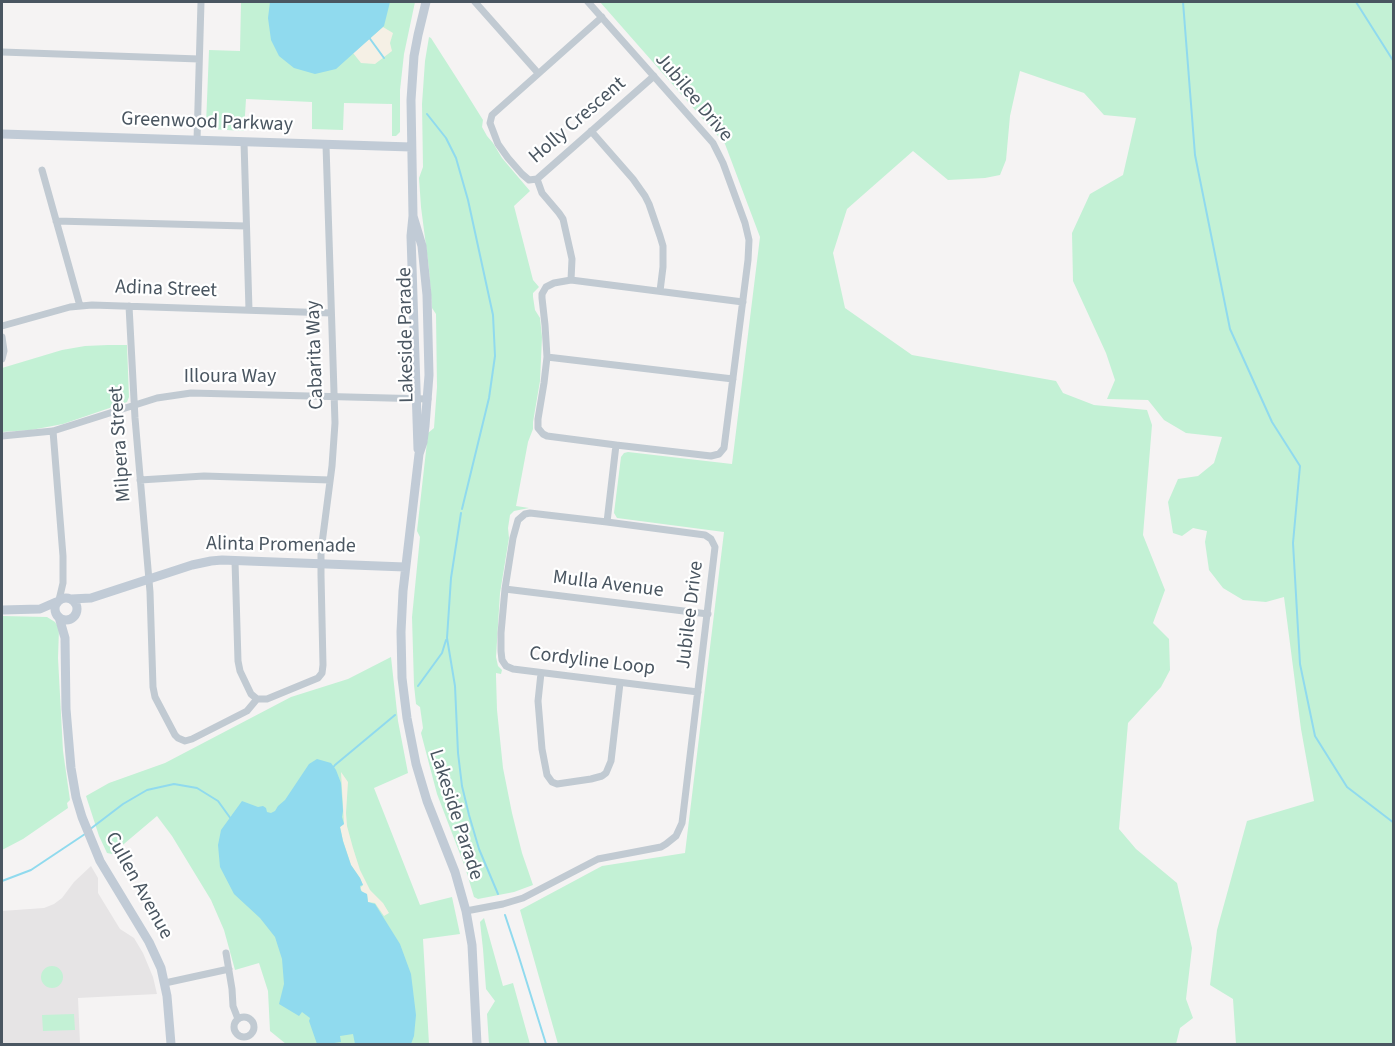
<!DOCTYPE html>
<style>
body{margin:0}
#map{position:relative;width:1395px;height:1046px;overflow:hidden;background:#f5f3f3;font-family:"Source Sans 3",sans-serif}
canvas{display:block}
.frame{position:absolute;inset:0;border:3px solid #4a5661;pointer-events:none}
</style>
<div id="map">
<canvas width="1395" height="1046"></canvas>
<div class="frame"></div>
</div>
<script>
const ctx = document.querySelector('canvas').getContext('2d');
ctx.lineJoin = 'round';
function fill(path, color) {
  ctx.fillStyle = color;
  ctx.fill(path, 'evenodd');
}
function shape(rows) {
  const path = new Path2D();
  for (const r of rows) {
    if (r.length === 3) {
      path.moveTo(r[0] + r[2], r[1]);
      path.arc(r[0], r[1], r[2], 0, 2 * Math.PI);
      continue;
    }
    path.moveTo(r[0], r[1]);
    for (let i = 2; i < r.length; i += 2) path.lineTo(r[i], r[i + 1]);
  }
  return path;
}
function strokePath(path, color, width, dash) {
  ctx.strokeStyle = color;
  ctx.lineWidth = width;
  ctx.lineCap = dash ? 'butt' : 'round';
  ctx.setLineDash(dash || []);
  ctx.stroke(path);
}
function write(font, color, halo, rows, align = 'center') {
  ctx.font = font + ' "Source Sans 3",sans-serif';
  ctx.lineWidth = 4.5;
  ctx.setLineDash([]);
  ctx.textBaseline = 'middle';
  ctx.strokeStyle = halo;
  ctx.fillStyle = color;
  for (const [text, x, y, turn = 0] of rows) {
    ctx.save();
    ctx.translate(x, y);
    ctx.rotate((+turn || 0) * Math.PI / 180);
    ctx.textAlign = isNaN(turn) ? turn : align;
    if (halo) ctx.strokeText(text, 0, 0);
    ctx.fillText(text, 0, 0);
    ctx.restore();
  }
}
const education = shape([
 [91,866,98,878,98,893,120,929,134,938,143,953,153,977,157,994,78,998,80,1044,2,1044,2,911,44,908,54,904,62,898,74,882]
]);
const green = shape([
 [241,2,415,2,404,54,400,90,400,132,396,136,392,136,392,104,344,103,343,130,312,129,312,102,246,99,244,131,210,129,206,125,209,50,240,51],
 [600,2,1393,2,1393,1044,1236,1044,1233,999,1210,985,1217,930,1247,821,1314,801,1301,729,1284,597,1266,602,1243,600,1223,588,1209,570,1205,542,1207,531,1193,528,1182,536,1173,533,1168,502,1178,479,1198,476,1214,463,1222,437,1186,433,1164,420,1148,400,1107,399,1115,380,1106,353,1073,281,1072,233,1090,194,1123,175,1136,118,1104,115,1084,93,1020,71,1010,116,1006,160,1000,175,985,178,948,180,913,151,847,209,833,253,845,308,912,355,1056,381,1063,393,1094,405,1147,410,1152,425,1143,535,1165,590,1153,623,1169,639,1170,670,1161,687,1128,723,1119,829,1136,849,1177,883,1192,948,1186,999,1193,1018,1180,1028,1176,1044,558,1044,520,910,602,866,685,853,724,532,617,518,614,513,621,457,624,453,628,452,732,464,760,237,725,144],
 [429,37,431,38,463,88,483,120,482,127,487,136,493,143,502,158,530,191,514,206,533,280,539,287,533,293,533,297,535,310,540,318,542,337,540,381,533,422,533,429,528,442,516,506,529,508,514,511,510,515,508,528,509,538,500,593,496,657,498,666,502,670,501,674,496,673,496,676,497,710,503,768,512,813,522,853,533,885,514,892,478,899,474,897,465,867,437,794,421,733,423,728,420,707,416,704,414,685,412,617,420,537,417,531,428,433,434,428,437,387,436,314,432,308,429,269,421,207,419,178,423,167,422,104,425,61],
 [108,345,127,345,129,397,127,402,63,424,31,430,2,432,2,368,62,350,85,346],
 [2,616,47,617,55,622,57,625,59,629,58,658,63,751,70,800,67,803,68,808,23,839,2,850],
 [391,657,398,721,408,773,374,788,420,905,452,897,460,934,423,939,429,1044,286,1044,270,1031,268,991,259,963,235,970,224,930,211,900,172,836,157,816,112,854,107,853,99,836,86,796,109,783,165,763,291,697,348,679],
 [484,918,503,986,513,983,530,1044,489,1044,487,1014,495,1001,486,989,483,949,480,922],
 [52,977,11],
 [74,1014,75,1030,43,1031,42,1015]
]);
const sand = shape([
 [383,27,393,33,390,43,392,51,375,64,361,63,353,53],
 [341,772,348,782,346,813,347,826,353,848,360,870,370,890,383,903,389,913,384,916,375,903,368,902,367,894,363,893,360,888,363,885,360,878,351,865,343,841,340,827,344,824]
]);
const water = shape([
 [270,2,390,2,384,26,336,69,315,74,294,68,279,56,271,40,268,18],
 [317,759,331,763,336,770,341,783,343,811,342,817,344,824,340,827,343,841,351,865,360,878,363,885,360,886,361,891,367,894,368,902,375,904,400,944,411,974,416,1015,414,1036,411,1044,355,1044,353,1034,340,1036,341,1042,327,1044,317,1044,309,1021,310,1018,302,1012,299,1016,279,1004,284,984,282,959,275,937,260,918,234,894,220,867,218,845,221,830,242,801,258,807,263,806,266,808,267,812,271,813,275,811,278,806,285,800,309,764]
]);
const stream = shape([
 [1183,2,1195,155,1230,329,1272,422,1300,466,1293,543,1300,664,1315,736,1347,787,1394,823],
 [1356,2,1394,62],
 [368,36,384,58],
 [427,114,446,138,456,158,468,200,493,315,495,356,489,398,462,509],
 [461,513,451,578,447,638,455,686,458,753,462,786,469,815,479,849,498,894],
 [418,686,442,653,446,640],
 [332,769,335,765,395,715],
 [89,830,123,804,147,790,174,784,197,788,218,801,231,819],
 [2,881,31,870,85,834],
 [505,915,518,954,546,1044]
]);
const street = shape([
 [475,2,538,73],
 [602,17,492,115,490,123,498,144,508,158,522,174,529,180,537,179,654,76],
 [2,52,199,59],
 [591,131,633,179,645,196,649,204,660,236,663,246,663,267,660,291],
 [197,140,201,2],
 [244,142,249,310],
 [42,170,80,306],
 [537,179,542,193,559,213,563,219,572,259,571,280],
 [56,221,246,226],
 [129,306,135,418,150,592,153,687,155,697,175,735,178,738,185,741,192,739,247,711,257,699],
 [2,326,70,307,92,305,331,313],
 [2,337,4,351,2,359],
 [547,357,733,379],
 [53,431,63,556,63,583,59,600],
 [2,436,53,431,157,398,191,393,428,399],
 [616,445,547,436,543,434,538,428,538,419,544,383,547,357,545,325,542,298,542,294,546,287,554,283,571,280,743,302],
 [140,480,204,476,330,480],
 [607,522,530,513,525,514,518,520,513,538,505,589,501,633,501,651,502,660,506,666,513,669,698,692],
 [235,561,238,661,240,671,251,694,257,699,267,699,318,678,322,673,323,665,321,575,321,551,332,466,335,423,326,145],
 [505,589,708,614],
 [541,673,538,701,542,749,547,775,552,782,557,784,591,779,602,776,606,773,611,761,620,683],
 [466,911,503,904,523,898,598,859,661,847,666,844,676,836,682,823,683,815,715,547,711,539,705,535,607,522,616,445,711,456,719,454,724,448,748,260,749,240,745,223,723,163,713,143,588,2],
 [226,953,232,989,233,1006,238,1019],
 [165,983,229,969],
 [244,1027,10]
]);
const secondary = shape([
 [2,134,411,147],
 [413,216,422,246,427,295,429,375,425,426,423,442,419,454,403,591,401,632,402,678,407,718,416,764,427,801,455,872,466,911,472,945,477,1044],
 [418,449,411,236,413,216,411,100,414,56,418,35,426,2],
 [66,609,11],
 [71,599,91,598,192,565,211,561,222,560,405,567],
 [2,610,40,609,56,602],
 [59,617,65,638,66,709,71,768,76,797,82,817,100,861,149,942,161,968,167,996,171,1044]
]);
const streetNames = [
 ["Jubilee Drive",693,98,50],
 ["Holly Crescent",578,121,-41],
 ["Greenwood Parkway",207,123,2],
 ["Adina Street",166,290,2],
 ["Lakeside Parade",407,335,-91],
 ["Cabarita Way",316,355,-92],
 ["Illoura Way",230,378],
 ["Milpera Street",121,444,-94],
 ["Alinta Promenade",281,546,1],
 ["Mulla Avenue",608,585,7],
 ["Jubilee Drive",691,615,-83],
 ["Cordyline Loop",592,662,7],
 ["Lakeside Parade",455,815,72],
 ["Cullen Avenue",138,886,61]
];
fill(education, '#e6e4e5');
fill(green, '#c3f1d5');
fill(sand, '#f5f0e5');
fill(water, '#90daee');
strokePath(stream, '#90daee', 2);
strokePath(street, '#c1cad2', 7);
strokePath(secondary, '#c1cbd6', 9);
write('20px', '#4a5661', '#fff', streetNames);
</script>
